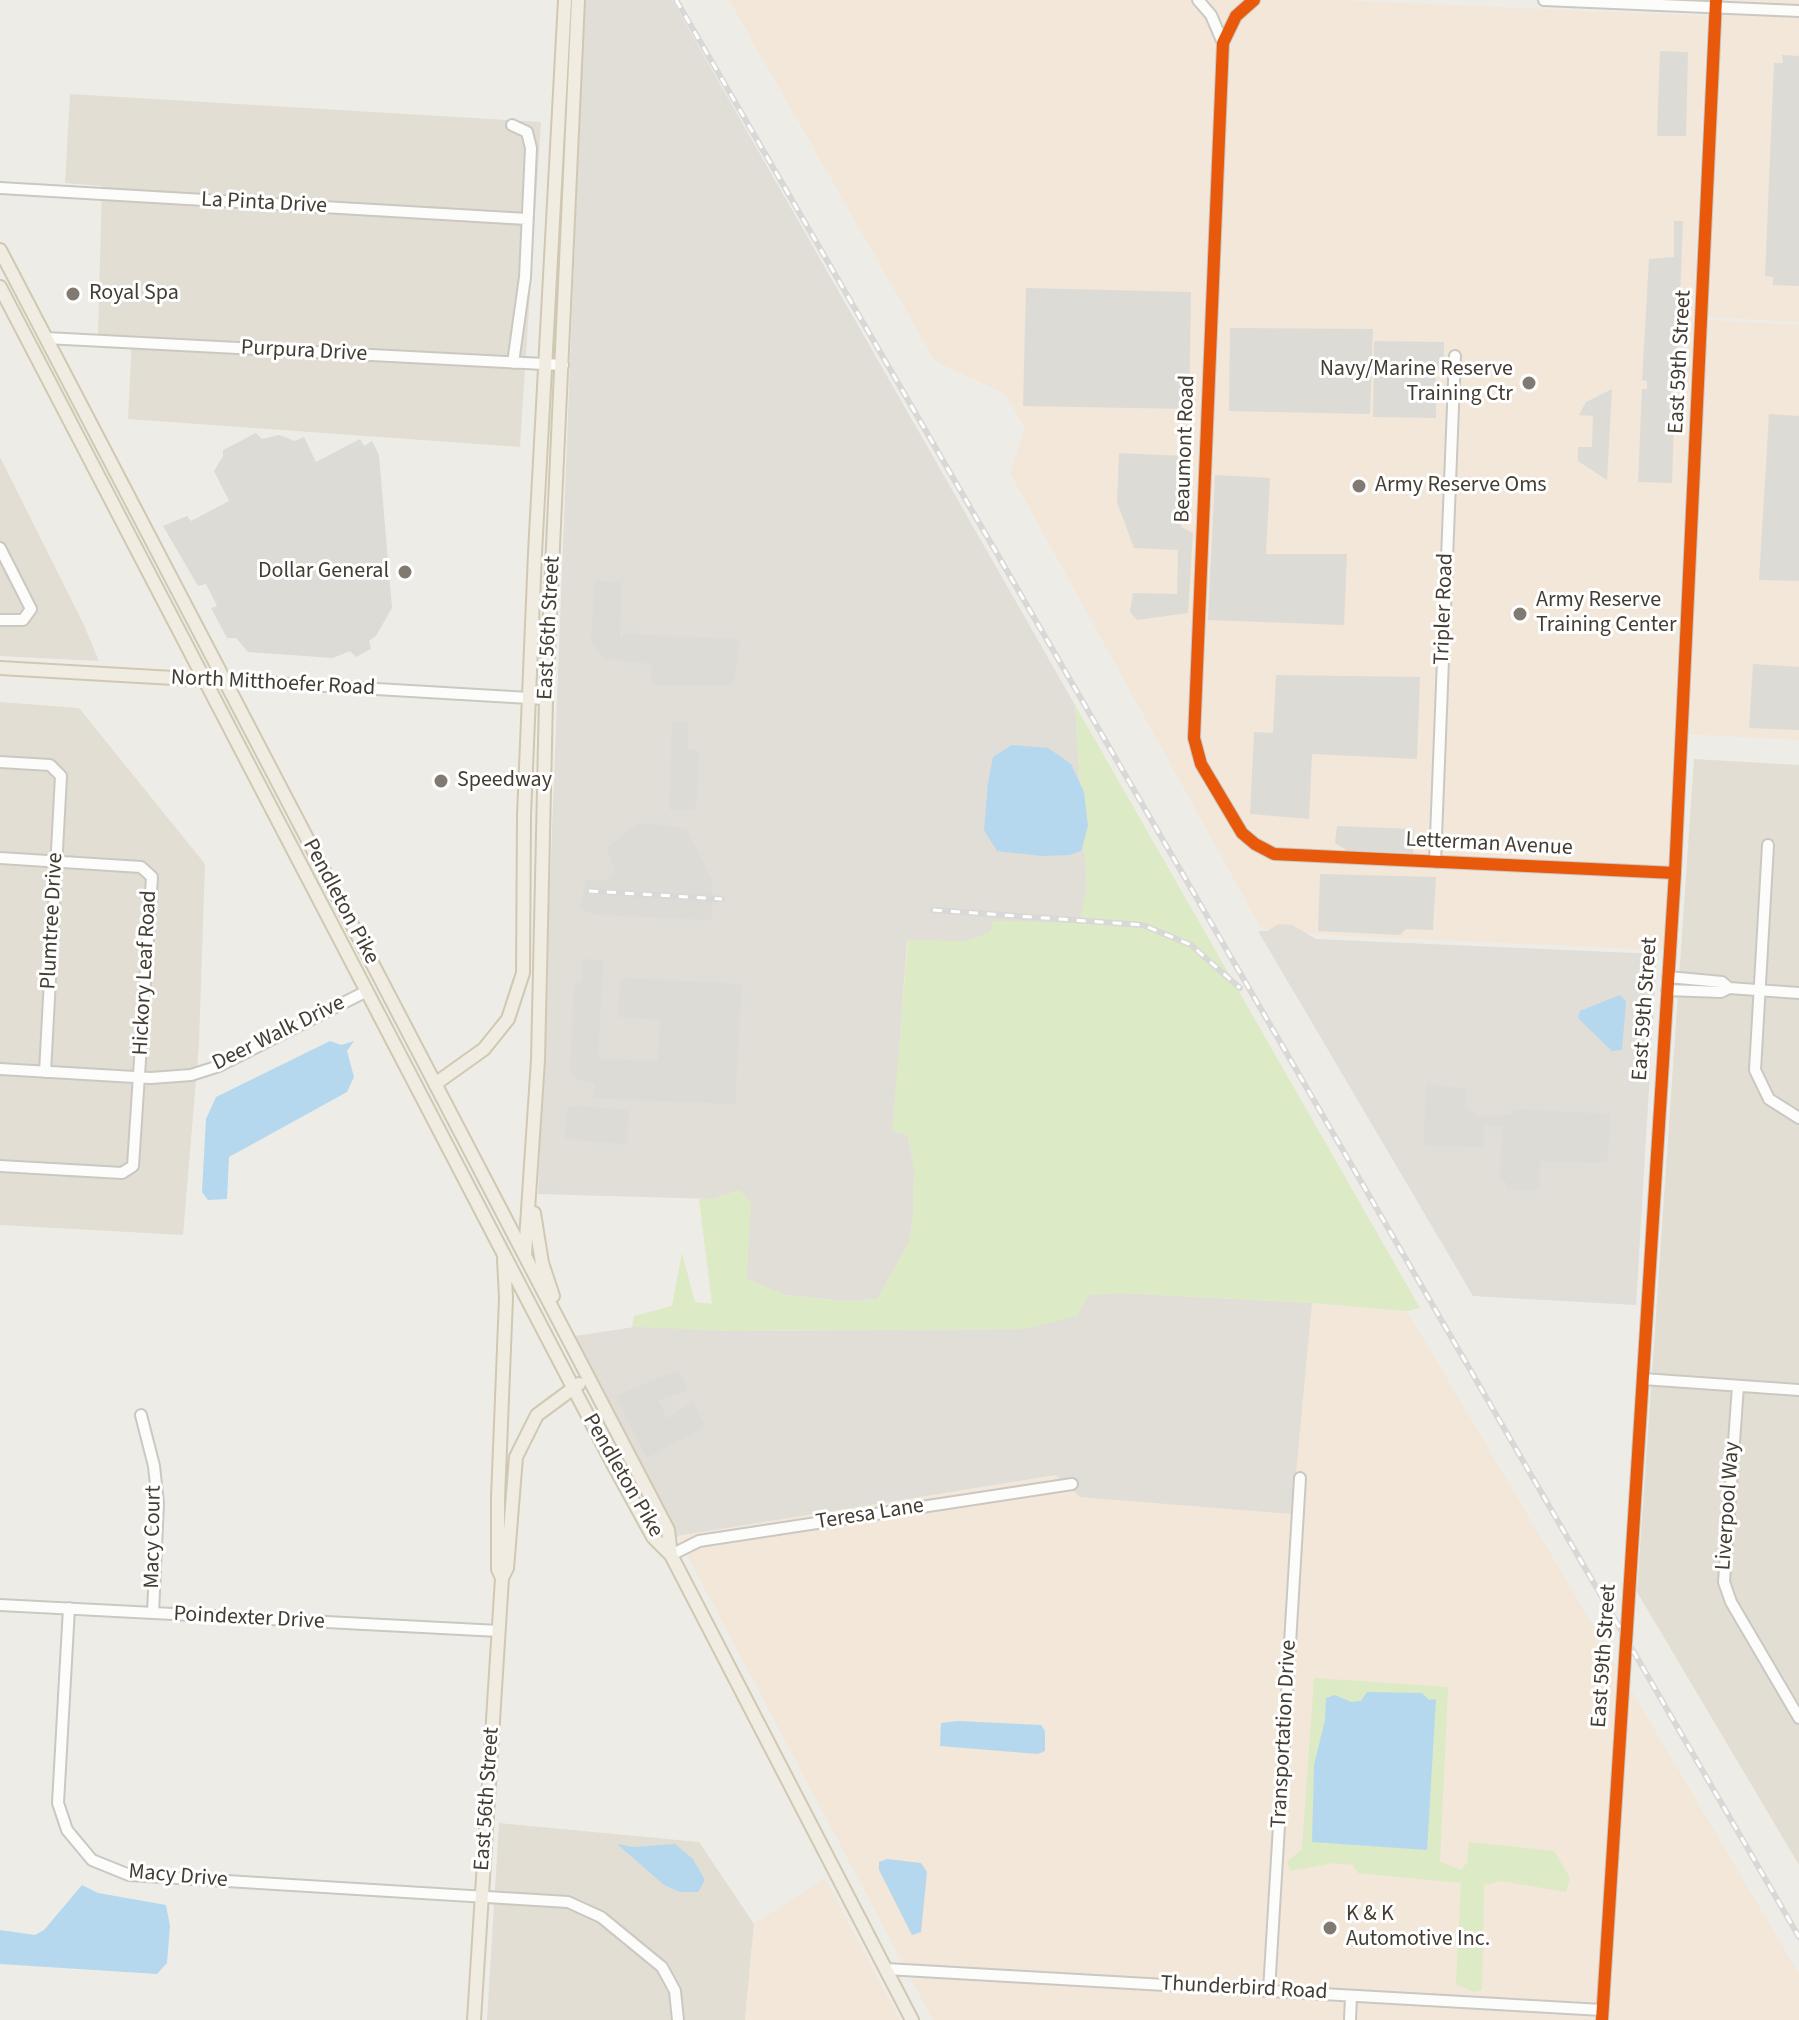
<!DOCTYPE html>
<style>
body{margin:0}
canvas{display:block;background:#eeece6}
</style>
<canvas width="1799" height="2020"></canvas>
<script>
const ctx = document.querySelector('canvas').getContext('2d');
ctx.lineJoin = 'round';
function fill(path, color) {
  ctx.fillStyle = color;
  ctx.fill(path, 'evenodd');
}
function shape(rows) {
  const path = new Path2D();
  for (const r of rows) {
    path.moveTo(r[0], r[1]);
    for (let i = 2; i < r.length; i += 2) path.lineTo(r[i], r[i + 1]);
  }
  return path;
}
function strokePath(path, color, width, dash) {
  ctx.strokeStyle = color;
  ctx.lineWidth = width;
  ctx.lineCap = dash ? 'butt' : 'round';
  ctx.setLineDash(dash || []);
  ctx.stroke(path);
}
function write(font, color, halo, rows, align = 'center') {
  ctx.font = font + ' "Source Sans 3",sans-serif';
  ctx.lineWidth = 6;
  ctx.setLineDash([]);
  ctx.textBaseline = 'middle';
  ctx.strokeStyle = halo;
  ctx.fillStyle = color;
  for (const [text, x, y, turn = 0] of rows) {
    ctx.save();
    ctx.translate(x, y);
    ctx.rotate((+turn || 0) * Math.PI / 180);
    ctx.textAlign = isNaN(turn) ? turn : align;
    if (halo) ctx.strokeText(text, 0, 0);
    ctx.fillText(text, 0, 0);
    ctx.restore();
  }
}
const residential = shape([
 [70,94,541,122,520,447,128,419,132,337,98,334,102,186,65,183],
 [0,457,83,623,99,661,0,656],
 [0,702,79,708,205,864,199,1044,183,1235,0,1225],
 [1694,759,1799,765,1799,1865,1637,1592],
 [499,1823,699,1842,754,1924,745,2020,487,2020]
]);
const commercial = shape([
 [729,0,1335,0,1707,16,1664,950,1325,935,1261,928,1010,473,1025,428,1005,394,935,361],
 [1721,0,1799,0,1799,322,1706,317],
 [1706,320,1799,325,1799,740,1685,734],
 [1312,1303,1407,1311,1799,1974,1799,2020,933,2020,677,1536,1057,1475,1291,1514],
 [825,1878,900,2020,745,2020,754,1924]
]);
const industrial = shape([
 [584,0,672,0,1075,705,1087,888,1079,924,993,921,991,932,967,941,907,941,893,1131,908,1135,914,1169,913,1216,909,1243,877,1299,846,1301,785,1295,747,1279,740,1190,713,1199,538,1194],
 [1279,924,1292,925,1316,939,1657,954,1636,1305,1473,1296,1258,931,1267,931],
 [1119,1293,1312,1303,1292,1514,1080,1497,1056,1475,677,1536,575,1336,641,1326,730,1331,1026,1329,1089,1295]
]);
const green = shape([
 [1075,705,1420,1308,1407,1311,1312,1303,1119,1293,1089,1295,1077,1316,1026,1329,730,1331,632,1327,634,1316,672,1306,682,1253,695,1302,712,1304,699,1199,713,1199,740,1190,751,1203,747,1279,785,1295,846,1301,877,1299,909,1243,913,1216,914,1169,908,1135,892,1131,908,940,967,941,990,932,992,921,1079,923,1087,888],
 [1314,1678,1448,1687,1440,1862,1461,1870,1467,1863,1469,1842,1554,1851,1570,1878,1566,1892,1501,1881,1484,1885,1482,1990,1474,1992,1456,1984,1461,1883,1358,1873,1353,1865,1333,1863,1291,1871,1287,1862,1302,1849]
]);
const parking = shape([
 [1660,51,1688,52,1686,136,1657,136],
 [1782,55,1799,56,1799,286,1773,285,1773,277,1765,276,1774,63,1783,63],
 [1674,221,1683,221,1677,373,1668,382,1666,389,1675,391,1672,483,1638,482,1642,389,1647,389,1647,381,1642,380,1649,259,1674,257],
 [1026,288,1191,292,1189,409,1023,406],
 [1230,328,1373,329,1370,414,1229,411],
 [1374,341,1444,342,1444,370,1436,370,1436,418,1373,417],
 [1612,389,1607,480,1578,461,1578,447,1592,447,1593,416,1579,415,1586,402],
 [1769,414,1799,416,1799,581,1759,580],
 [256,433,262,439,279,435,295,441,304,437,316,462,360,439,364,446,372,441,379,455,392,608,376,636,369,641,371,649,356,657,350,651,333,658,248,652,236,638,227,638,211,608,217,606,206,584,198,586,163,526,187,516,191,521,229,501,214,471,223,456,223,450],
 [1119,453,1184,456,1181,527,1193,533,1188,613,1137,620,1130,612,1133,593,1177,594,1178,550,1134,548,1117,502],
 [1215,475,1270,478,1266,554,1347,554,1344,625,1208,620],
 [595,581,621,582,620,641,624,634,740,639,735,678,727,685,651,685,652,664,606,659,591,642],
 [1753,664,1799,667,1799,730,1749,728],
 [1276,675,1420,677,1417,759,1312,754,1309,819,1250,814,1254,732,1273,733],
 [672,721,688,723,687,748,699,751,696,810,669,810],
 [638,823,686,828,712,879,712,920,597,915,580,909,586,880,607,881,615,872,607,848],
 [1337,826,1414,829,1413,853,1348,851,1335,843],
 [1320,874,1436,877,1433,930,1406,929,1400,935,1318,931],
 [583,959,603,960,598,1059,658,1061,660,1020,618,1017,620,978,742,984,735,1104,594,1098,595,1084,573,1077,570,1069,574,983,581,982],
 [1426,1083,1467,1089,1465,1108,1478,1116,1513,1115,1513,1109,1611,1114,1607,1163,1540,1161,1539,1190,1506,1189,1506,1181,1499,1180,1503,1126,1484,1125,1483,1147,1424,1145],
 [574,1106,629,1110,627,1144,565,1139,567,1109],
 [678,1370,688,1391,658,1400,667,1419,693,1401,705,1426,647,1458,615,1396]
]);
const water = shape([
 [1012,745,1048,748,1071,764,1084,792,1088,826,1081,851,1069,855,1042,856,997,851,984,830,988,783,993,757],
 [1620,995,1626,1001,1622,1050,1612,1051,1578,1018,1580,1011],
 [330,1041,341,1045,354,1041,347,1051,354,1077,347,1092,229,1157,227,1199,208,1200,202,1192,206,1119,216,1097],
 [1367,1692,1422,1693,1429,1700,1436,1699,1427,1850,1312,1842,1314,1765,1325,1720,1326,1698,1335,1695,1351,1702,1361,1701],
 [957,1721,1041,1725,1045,1731,1045,1751,1038,1754,940,1746,941,1723],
 [617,1844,633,1847,675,1844,693,1859,705,1880,698,1892,680,1892,664,1885],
 [887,1859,921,1863,927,1872,921,1932,912,1935,879,1870,879,1862],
 [82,1885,98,1893,166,1905,170,1926,167,1963,157,1974,0,1964,0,1930,35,1935,44,1930]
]);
const minor = shape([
 [1198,0,1211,15,1223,43],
 [1254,0,1236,16,1223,43,1194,738,1201,764,1242,833,1255,844,1274,854,1675,873],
 [1544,0,1799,11],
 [512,125,527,132,531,148,525,277,513,363],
 [0,188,527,219],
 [46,338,563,365],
 [0,548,31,609,23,620,0,620],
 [224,680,546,699],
 [0,762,50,765,61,776,45,1072],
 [1768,845,1755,1070,1769,1099,1799,1118],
 [0,858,141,867,152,877,133,1166,122,1173,0,1166],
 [1435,862,1455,356],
 [1668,977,1722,982,1729,988,1799,993],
 [1667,990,1721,992,1729,988],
 [0,1069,151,1078,191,1075,219,1066,365,992],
 [1643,1379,1799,1390],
 [1738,1386,1724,1582,1731,1602,1799,1718],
 [141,1415,154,1466,158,1503,153,1613],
 [671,1555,699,1541,1072,1484],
 [0,1605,499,1631],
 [69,1608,58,1803,67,1830,92,1860,129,1875,568,1902,601,1917,662,1967,675,1991,678,2020],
 [886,1969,1602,2010],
 [1269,1991,1300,1478],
 [1350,2020,1351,1996],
 [1602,2020,1675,873,1716,0]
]);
const major = shape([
 [0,250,668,1530,671,1555],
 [0,287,613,1464,653,1537,671,1555,912,2020],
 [0,668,208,680],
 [435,1084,484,1049,508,1019,523,973,524,815,535,553,565,0],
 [534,1213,542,1263,553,1296],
 [525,1255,538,1060,546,699,578,0],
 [502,1578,498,1569,498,1498,506,1298,504,1259],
 [474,2020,502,1578,507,1568,516,1457,537,1415,579,1384]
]);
const rail = shape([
 [676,0,1799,1937],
 [589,891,722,899],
 [933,910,1143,925,1191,945,1240,988]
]);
const cycleway = shape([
 [1254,0,1236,16,1223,43,1194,738,1201,764,1242,833,1255,844,1274,854,1675,873],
 [1602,2020,1675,873,1716,0]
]);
const markers = [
 [73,294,8,"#807a72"],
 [1529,383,8,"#807a72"],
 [1359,486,8,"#807a72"],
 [405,572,8,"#807a72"],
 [1520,614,8,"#807a72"],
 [441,781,8,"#807a72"],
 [1330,1928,8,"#807a72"]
];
const streetNames = [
 ["La Pinta Drive",264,204,3],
 ["Purpura Drive",304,352,3],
 ["East 59th Street",1681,362,-87],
 ["Beaumont Road",1186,449,-88],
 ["Tripler Road",1445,609,-88],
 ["East 56th Street",550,628,-87],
 ["North Mitthoefer Road",273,684,3],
 ["Letterman Avenue",1489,845,3],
 ["Pendleton Pike",340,902,62],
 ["Plumtree Drive",53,921,-87],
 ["Hickory Leaf Road",146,973,-87],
 ["East 59th Street",1646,1009,-86],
 ["Deer Walk Drive",279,1034,-26],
 ["Pendleton Pike",622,1476,60],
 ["Liverpool Way",1729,1506,-86],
 ["Teresa Lane",870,1515,-9],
 ["Macy Court",154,1537,-89],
 ["Poindexter Drive",249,1619,3],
 ["East 59th Street",1605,1656,-86],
 ["Transportation Drive",1285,1734,-87],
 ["East 56th Street",488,1799,-86],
 ["Macy Drive",178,1877,5],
 ["Thunderbird Road",1244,1989,3]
];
const poiNames = [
 ["Royal Spa",89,294],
 ["Navy/Marine Reserve",1513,370,"right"],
 ["Training Ctr",1513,395,"right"],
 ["Army Reserve Oms",1375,486],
 ["Dollar General",389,572,"right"],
 ["Army Reserve",1536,601],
 ["Training Center",1536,626],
 ["Speedway",457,781],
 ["K & K",1346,1915],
 ["Automotive Inc.",1346,1940]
];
fill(residential, '#e3ded3');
fill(commercial, '#f2e7d8');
fill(industrial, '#e1ddd7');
fill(green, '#dceac5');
fill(parking, '#dddbd6');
fill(water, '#b5d8ee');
strokePath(minor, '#cac8c2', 14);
strokePath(major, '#d1c8b3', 16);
strokePath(minor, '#fcfcfb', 10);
strokePath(major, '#f0ece2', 12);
strokePath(rail, '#d8d8d7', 6);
strokePath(rail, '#fff', 3, [9]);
strokePath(cycleway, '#e8590c', 12);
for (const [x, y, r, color] of markers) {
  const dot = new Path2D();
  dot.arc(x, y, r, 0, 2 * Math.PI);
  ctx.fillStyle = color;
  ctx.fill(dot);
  strokePath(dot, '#fff', 3);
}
write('22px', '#443d33', '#fff', streetNames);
write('22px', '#443d33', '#fff', poiNames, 'left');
</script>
